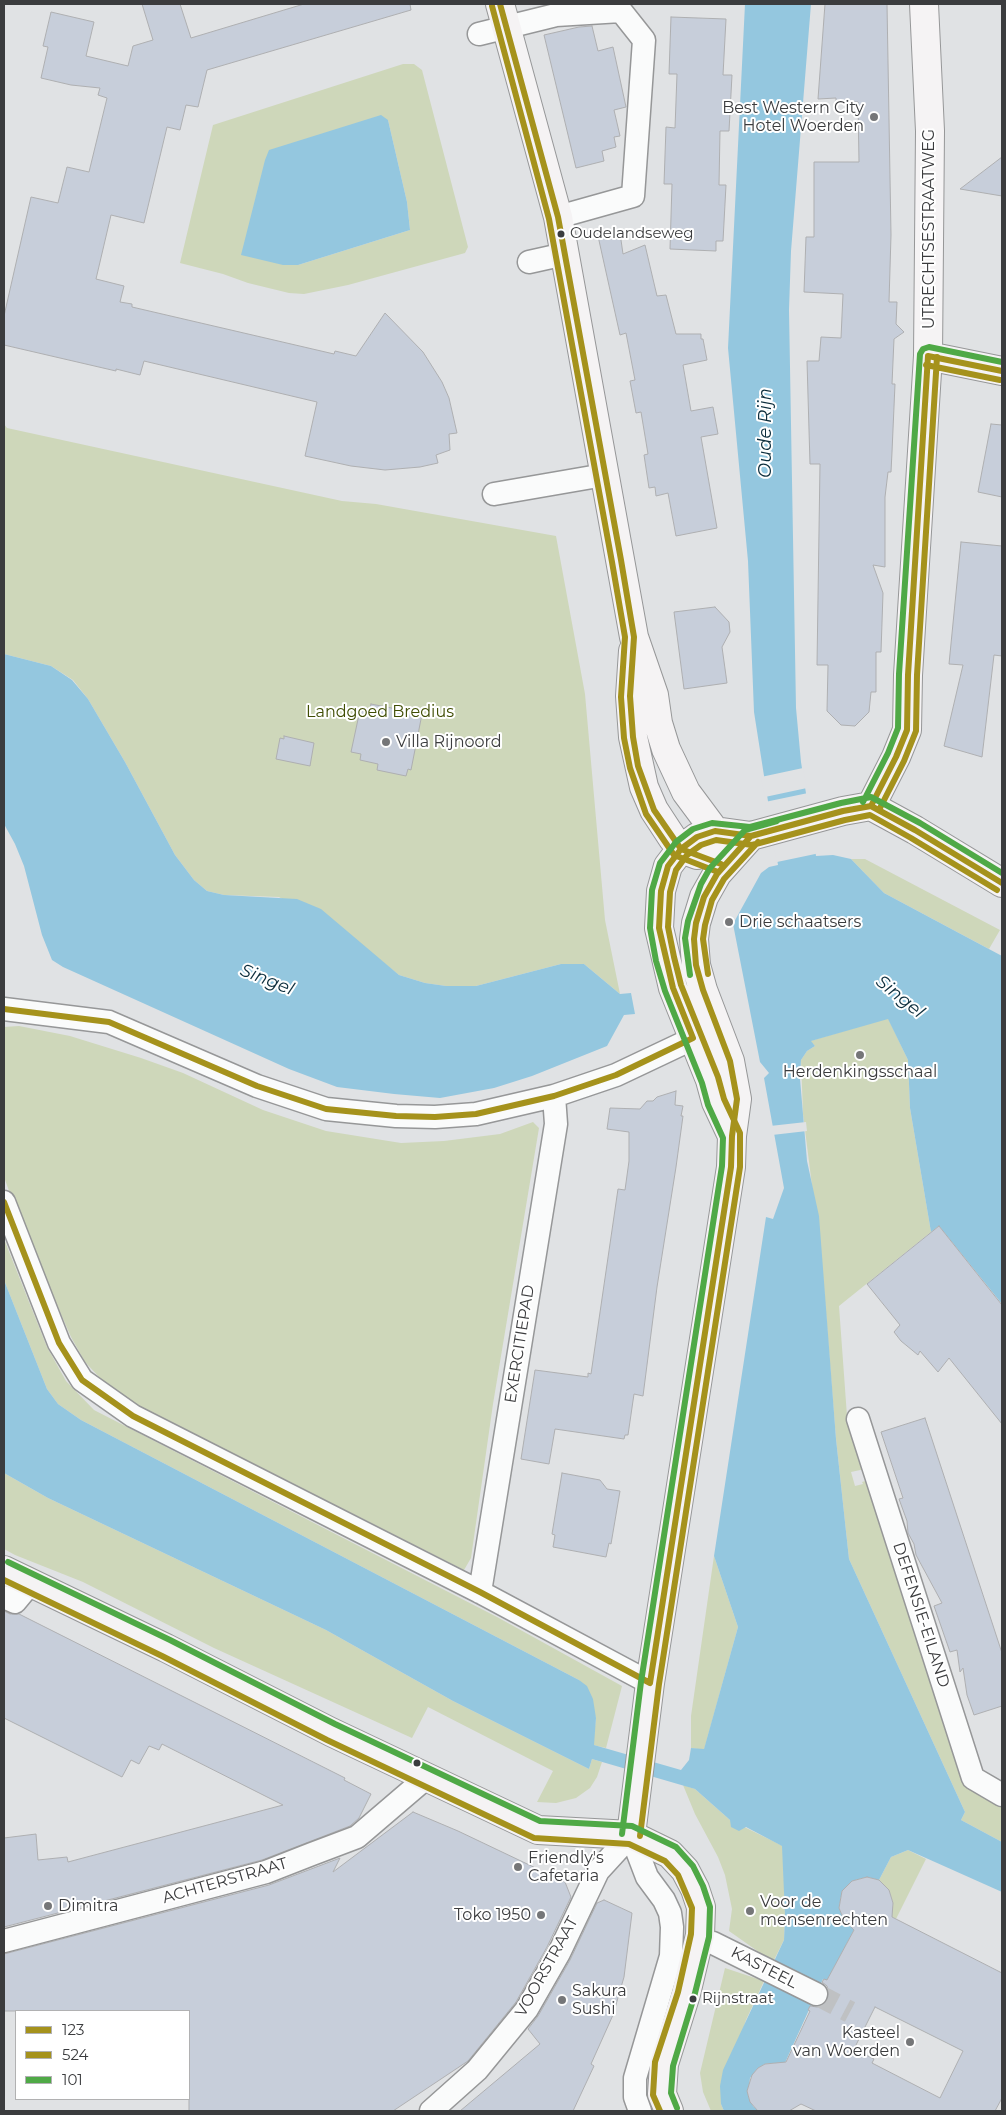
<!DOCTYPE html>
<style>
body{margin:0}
#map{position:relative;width:1006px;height:2115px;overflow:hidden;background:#e0e2e4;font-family:Montserrat,sans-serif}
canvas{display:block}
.frame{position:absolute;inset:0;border:5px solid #3b3c3e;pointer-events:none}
.legend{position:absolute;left:15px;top:2010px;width:175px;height:90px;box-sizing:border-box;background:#fff;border:1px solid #b1b1b2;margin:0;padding:6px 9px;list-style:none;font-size:15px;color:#3b3c3e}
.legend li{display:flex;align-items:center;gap:10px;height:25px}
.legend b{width:25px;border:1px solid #b1b1b2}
</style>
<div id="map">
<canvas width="1006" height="2115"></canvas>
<div class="frame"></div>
<ul class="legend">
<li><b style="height:6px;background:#a5921c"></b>123</li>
<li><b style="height:6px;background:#a5921c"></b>524</li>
<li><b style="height:6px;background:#4fa946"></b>101</li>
</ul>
</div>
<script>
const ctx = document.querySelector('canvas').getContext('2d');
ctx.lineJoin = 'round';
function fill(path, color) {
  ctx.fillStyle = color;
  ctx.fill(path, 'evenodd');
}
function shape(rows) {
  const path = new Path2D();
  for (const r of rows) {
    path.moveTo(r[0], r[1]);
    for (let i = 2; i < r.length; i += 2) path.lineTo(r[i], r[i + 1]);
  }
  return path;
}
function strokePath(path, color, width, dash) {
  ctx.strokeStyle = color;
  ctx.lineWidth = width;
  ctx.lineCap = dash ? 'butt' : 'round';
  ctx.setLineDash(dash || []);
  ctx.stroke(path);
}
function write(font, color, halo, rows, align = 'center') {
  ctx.font = font + ' Montserrat,sans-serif';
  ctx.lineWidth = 4;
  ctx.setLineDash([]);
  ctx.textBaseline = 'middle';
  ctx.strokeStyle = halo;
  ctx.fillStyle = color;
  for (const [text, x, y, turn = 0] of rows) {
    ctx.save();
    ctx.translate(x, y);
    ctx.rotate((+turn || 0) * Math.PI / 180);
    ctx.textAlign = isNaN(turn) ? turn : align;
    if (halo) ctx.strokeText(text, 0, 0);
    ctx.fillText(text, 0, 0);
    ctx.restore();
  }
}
const green = shape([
 [403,64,414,64,422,70,468,247,465,253,348,285,304,294,289,293,248,283,223,274,180,263,213,125],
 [388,120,407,202,410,230,298,265],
 [4,424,7,428,342,501,376,504,556,536,585,694,605,920,620,994,584,964,561,964,476,986,446,986,425,983,399,975,380,960,279,897,224,895,207,891,194,880,175,855,125,762,88,699,73,680,51,666,4,654],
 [851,859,865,859,1000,930,989,949,884,893],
 [888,1018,908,1060,910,1108,931,1232,839,1306,847,1416,865,1469,851,1472,855,1486,863,1484,862,1482,868,1480,966,1780,1002,1802,1002,1842,961,1820,965,1812,849,1559,836,1439,822,1265,803,1114,801,1060,807,1051,815,1046,810,1041],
 [19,1026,70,1036,141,1058,183,1073,263,1110,326,1131,401,1143,444,1141,500,1134,533,1122,539,1128,493,1404,471,1558,464,1570,137,1405,101,1379,85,1362,71,1337,20,1221,4,1177,4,1027],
 [4,1239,47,1347,66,1381,94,1410,497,1617,622,1686,606,1748,593,1745,596,1718,579,1680,81,1420,58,1404,47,1389,4,1280],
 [4,1473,48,1498,326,1630,453,1701,589,1769,592,1759,602,1762,597,1777,590,1788,576,1798,556,1803,537,1802,553,1771,428,1707,412,1738,214,1648,83,1582,15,1555,4,1549],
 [714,1556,738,1627,704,1750,691,1748,691,1716],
 [683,1785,695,1789,730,1820,783,1846,785,1916,784,1940,773,1962,729,1931,732,1909,725,1875,718,1857,695,1814],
 [908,1850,926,1859,896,1919,890,1916,893,1903,889,1890,879,1880,891,1857],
 [725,1968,764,1981,746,2020,721,2104,724,2111,711,2111,703,2092,700,2073]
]);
const water = shape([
 [745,4,811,4,791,251,789,310,796,708,801,762,816,856,833,855,851,859,884,893,1002,956,1002,1304,939,1226,931,1232,910,1108,908,1060,888,1019,811,1041,815,1046,807,1051,801,1060,800,1079,807,1161,819,1216,836,1439,849,1559,965,1812,961,1820,1002,1842,1002,1892,908,1850,891,1857,879,1880,867,1877,852,1881,842,1891,839,1908,844,1920,855,1928,827,1981,823,1979,784,2065,775,2063,765,2064,758,2068,750,2078,748,2095,753,2106,759,2111,724,2111,721,2104,720,2086,723,2070,784,1940,785,1916,782,1846,746,1827,739,1831,731,1827,730,1820,695,1789,592,1759,589,1769,453,1701,326,1630,48,1498,4,1473,4,1280,47,1389,58,1404,81,1420,579,1680,587,1686,593,1699,596,1718,594,1745,681,1770,689,1760,691,1748,704,1749,738,1627,714,1556,766,1217,773,1219,784,1188,764,1078,769,1073,760,1062,733,924,761,873,769,867,778,865,754,712,748,561,728,348],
 [381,115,388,120,407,202,410,230,298,265,283,265,241,255,265,160,269,150],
 [4,654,51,666,72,680,88,699,125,762,175,855,194,880,207,891,224,895,297,899,321,909,399,975,425,983,446,986,476,986,561,964,584,964,620,994,631,993,635,1014,624,1015,607,1046,532,1076,494,1088,440,1098,394,1094,337,1087,289,1069,63,967,52,960,42,935,24,866,15,844,4,824]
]);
const pier = shape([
 [803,768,807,788,765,797,761,777],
 [808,793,818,853,820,853,777,862,765,802],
 [806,1122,807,1131,772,1135,770,1126]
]);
const building = shape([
 [142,4,180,4,191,38,304,4,410,4,411,10,207,70,198,107,186,105,180,130,167,127,144,223,111,215,96,279,124,286,120,302,132,304,132,307,334,354,335,351,356,356,385,313,423,352,442,382,449,398,457,433,449,434,450,450,436,455,438,463,420,467,385,470,351,466,305,456,317,402,144,361,140,375,116,369,116,371,4,345,4,316,31,197,58,203,67,167,89,172,107,98,98,95,100,88,71,85,41,78,48,47,43,46,51,12,94,22,86,56,128,66,133,46,153,40,142,4],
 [825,4,887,4,891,235,889,302,897,302,896,324,904,332,894,339,892,384,895,384,892,452,891,472,888,472,885,497,885,567,873,565,883,593,881,652,876,652,876,692,871,692,869,712,855,726,841,725,827,711,828,665,817,665,820,464,810,464,807,361,819,361,821,337,841,338,843,294,804,292,806,237,814,237,814,162,859,162,858,102,836,102,836,98,818,99,825,4],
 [671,17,726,19,723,75,732,75,729,131,720,131,719,185,726,185,723,241,716,241,716,251,670,249,672,184,664,184,666,127,675,128,677,74,669,74,671,17],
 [592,26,598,51,613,47,626,107,614,110,620,136,614,137,616,147,602,151,604,161,576,168,544,35,579,27,592,26],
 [1002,157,1002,196,960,189,1002,157],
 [620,233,623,254,645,245,657,296,666,295,676,334,701,334,701,339,703,339,707,360,683,365,691,411,713,407,718,434,701,437,717,528,676,536,668,493,656,496,655,487,649,488,644,455,648,454,641,412,636,413,630,381,635,380,626,333,620,335,598,236,620,233],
 [991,424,1002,425,1002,497,978,492,991,424],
 [961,542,1002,546,1002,656,994,655,982,757,944,746,963,665,949,664,961,542],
 [715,607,729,622,730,632,722,647,727,683,684,689,674,612,715,607],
 [371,704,422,714,411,770,408,769,406,776,377,770,378,764,360,760,361,754,351,752,360,710,369,713,371,704],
 [284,736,314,743,310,766,276,759,280,738,284,739,284,736],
 [676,1091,675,1105,683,1106,681,1116,683,1116,676,1167,657,1287,643,1396,634,1394,628,1435,625,1435,624,1439,555,1429,549,1464,521,1459,535,1370,588,1377,588,1373,591,1374,618,1189,625,1190,629,1161,629,1132,607,1129,610,1108,640,1109,647,1101,653,1101,657,1097,676,1091],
 [939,1226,1002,1305,1002,1424,949,1358,938,1372,920,1351,918,1355,901,1341,894,1332,900,1325,867,1284,939,1226],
 [925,1418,1002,1653,1002,1706,974,1715,967,1695,963,1668,960,1672,957,1650,950,1652,934,1606,942,1603,916,1555,914,1544,908,1533,907,1521,899,1499,903,1498,881,1432,925,1418],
 [562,1473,600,1480,607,1489,620,1491,611,1544,609,1543,606,1557,553,1547,555,1535,552,1534,562,1473],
 [4,1611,10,1614,19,1614,345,1778,344,1780,371,1794,359,1818,350,1826,262,1860,4,1927,4,1838,36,1834,38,1860,67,1857,68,1862,283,1805,162,1744,159,1750,149,1746,139,1764,131,1760,122,1777,4,1718,4,1611],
 [413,1812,458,1831,565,1882,571,1897,547,1947,516,2002,468,2061,393,2111,189,2111,189,2011,4,2011,4,1954,269,1885,340,1858,333,1872,413,1812],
 [867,1877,879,1880,889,1890,893,1903,892,1917,1002,1973,1002,2098,995,2111,816,2111,801,2104,789,2111,758,2111,750,2102,747,2091,752,2075,758,2068,765,2064,786,2062,810,2011,808,2010,810,2006,817,2007,823,2005,827,2000,829,1993,827,1986,822,1982,824,1979,827,1980,854,1930,844,1920,839,1908,842,1891,852,1881,867,1877],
 [875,2007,963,2051,940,2098,872,2063,874,2059,854,2049,875,2007],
 [604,1900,632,1913,624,1977,613,2015,591,2064,594,2066,573,2111,460,2111,540,2044,528,2029,538,2016,570,1960,597,1903,604,1900]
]);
const streetTunnel = shape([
 [816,1994,850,2012]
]);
const street = shape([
 [479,34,556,15,621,11,644,40,633,196,558,217],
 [529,262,565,254],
 [494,494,604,475],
 [4,1009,109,1022,257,1086,326,1109,396,1116,435,1117,476,1114,554,1096,616,1075,709,1031],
 [4,1202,59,1343,82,1380,133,1416,480,1592,650,1683],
 [858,1419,973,1778,1002,1795],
 [480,1592,556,1124,554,1096],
 [4,1597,15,1602,30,1584],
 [4,1941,266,1872,312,1854,357,1837,426,1778],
 [713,1943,816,1994],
 [431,2111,477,2070,527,2009,559,1953,598,1871,631,1835,647,1877,664,1900,670,1913,672,1927,671,1956,635,2078,635,2097,640,2111]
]);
const secondary = shape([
 [500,4,558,217,634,637,654,695,658,723,666,749,686,792,715,831,724,865],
 [928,356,1002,371],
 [633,651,630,696,633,737,644,787,654,810,673,839,681,849,697,855],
 [871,806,896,757,907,730,908,675,928,356,930,131,924,4],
 [732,1136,716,1102,710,1080,673,988,659,928,661,891,668,866,681,849,697,837,715,831,751,836,843,811,871,806,915,830,1002,883],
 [4,1570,166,1648,331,1732,538,1830,631,1835,670,1854,685,1870,695,1889,701,1907,700,1935,686,1994,664,2064,662,2094,669,2111],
 [631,1835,650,1683,731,1167,732,1136,737,1099,730,1061,703,990,696,965,694,939,696,923,704,897,717,874,751,836]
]);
const bus1 = shape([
 [500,4,558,217,621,560,634,637,630,696,633,737,638,766,654,810,681,849,721,864],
 [928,356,1002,371],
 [871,806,896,757,907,730,908,675,928,356],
 [4,1009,109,1022,257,1086,326,1109,396,1116,435,1117,476,1114,554,1096,616,1075,693,1038,673,988,659,928,661,891,668,866,681,849,697,837,715,831,751,836,843,811,871,806,915,830,1002,883],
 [4,1202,59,1343,82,1380,133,1416,480,1592,650,1683,731,1167,732,1136,737,1099,730,1061,703,990,696,965,694,939,696,923,704,897,717,874,751,836,843,811,871,806]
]);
const bus2 = shape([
 [492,6,549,219,612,562,625,637,621,697,624,738,630,768,646,814,674,855,718,872],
 [926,365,1000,380],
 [879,810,904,761,916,731,917,675,937,357],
 [708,974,703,939,705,925,712,900,724,879,758,842],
 [4,1580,162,1656,327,1740,534,1838,629,1844,665,1861,678,1875,692,1908,691,1934,678,1992,655,2062,653,2095,660,2111],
 [640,1836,659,1684,740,1167,740,1133,724,1099,718,1077,681,985,674,957,668,927,670,892,676,870,687,855,701,845,716,840,752,845,845,820,870,815,911,838,997,890]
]);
const bus3 = shape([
 [863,802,888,753,898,728,899,674,920,354,923,349,929,347,1002,362],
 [690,975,685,938,688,921,701,884,710,868,745,830,777,821],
 [8,1562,170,1640,335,1724,540,1821,632,1826,676,1847,693,1866,703,1886,710,1907,709,1937,694,1997,673,2066,671,2093,677,2108],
 [622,1834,641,1682,722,1166,723,1138,708,1105,702,1083,665,991,656,961,650,928,652,890,660,863,676,842,693,829,712,823,750,827,841,803,871,797,920,823,1002,873]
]);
const markers = [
 [874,117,5,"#757678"],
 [561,234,4.5,"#3b3c3e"],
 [386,742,5,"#757678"],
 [729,922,5,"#757678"],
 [860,1055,5,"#757678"],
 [417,1763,4.5,"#3b3c3e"],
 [518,1867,5,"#757678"],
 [48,1906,5,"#757678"],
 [750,1911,5,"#757678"],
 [541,1915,5,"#757678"],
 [693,1999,4.5,"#3b3c3e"],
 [562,2000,5,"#757678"],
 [910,2042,5,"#757678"]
];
const busNames = [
 ["Oudelandseweg",570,234],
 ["Rijnstraat",702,1999]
];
const poiNames = [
 ["Best Western City",864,108,"right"],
 ["Hotel Woerden",864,126,"right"],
 ["Villa Rijnoord",396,742],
 ["Drie schaatsers",739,922],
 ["Herdenkingsschaal",860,1072,"center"],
 ["Friendly's",528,1858],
 ["Cafetaria",528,1876],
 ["Voor de",760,1902],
 ["mensenrechten",760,1920],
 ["Dimitra",58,1906],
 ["Toko 1950",531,1915,"right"],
 ["Sakura",572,1991],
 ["Sushi",572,2009],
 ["Kasteel",900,2033,"right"],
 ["van Woerden",900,2051,"right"]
];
const streetNames = [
 ["UTRECHTSESTRAATWEG",929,229,-90],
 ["EXERCITIEPAD",520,1344,-81],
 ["DEFENSIE-EILAND",921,1615,72],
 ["ACHTERSTRAAT",225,1881,-16],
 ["VOORSTRAAT",547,1967,-61],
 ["KASTEEL",764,1968,27]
];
const parkNames = [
 ["Landgoed Bredius",380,712]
];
const waterNames = [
 ["Oude Rijn",766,433,-90],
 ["Singel",267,980,22],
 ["Singel",900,997,39]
];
fill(green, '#ced7ba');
fill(water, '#94c7df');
fill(pier, '#e0e2e4');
fill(building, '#c7ceda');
strokePath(building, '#aeafb1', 1);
strokePath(streetTunnel, '#bfc1c3', 22, [22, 11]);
strokePath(street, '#969798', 25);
strokePath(secondary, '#969798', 30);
strokePath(street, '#fafbfb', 22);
strokePath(secondary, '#f5f3f4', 28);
strokePath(bus1, '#a5921c', 6);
strokePath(bus2, '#a5921c', 6);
strokePath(bus3, '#4fa946', 6);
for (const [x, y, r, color] of markers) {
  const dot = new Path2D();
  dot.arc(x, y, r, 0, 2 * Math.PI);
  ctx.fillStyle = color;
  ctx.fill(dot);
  strokePath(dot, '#fff', 2);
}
write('15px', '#3b3c3e', '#fff', busNames, 'left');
write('16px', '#3b3c3e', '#fff', poiNames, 'left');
write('16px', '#3b3c3e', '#fff', streetNames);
write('16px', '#404e04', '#fff', parkNames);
write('italic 18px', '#0c2d3c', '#fff', waterNames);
</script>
